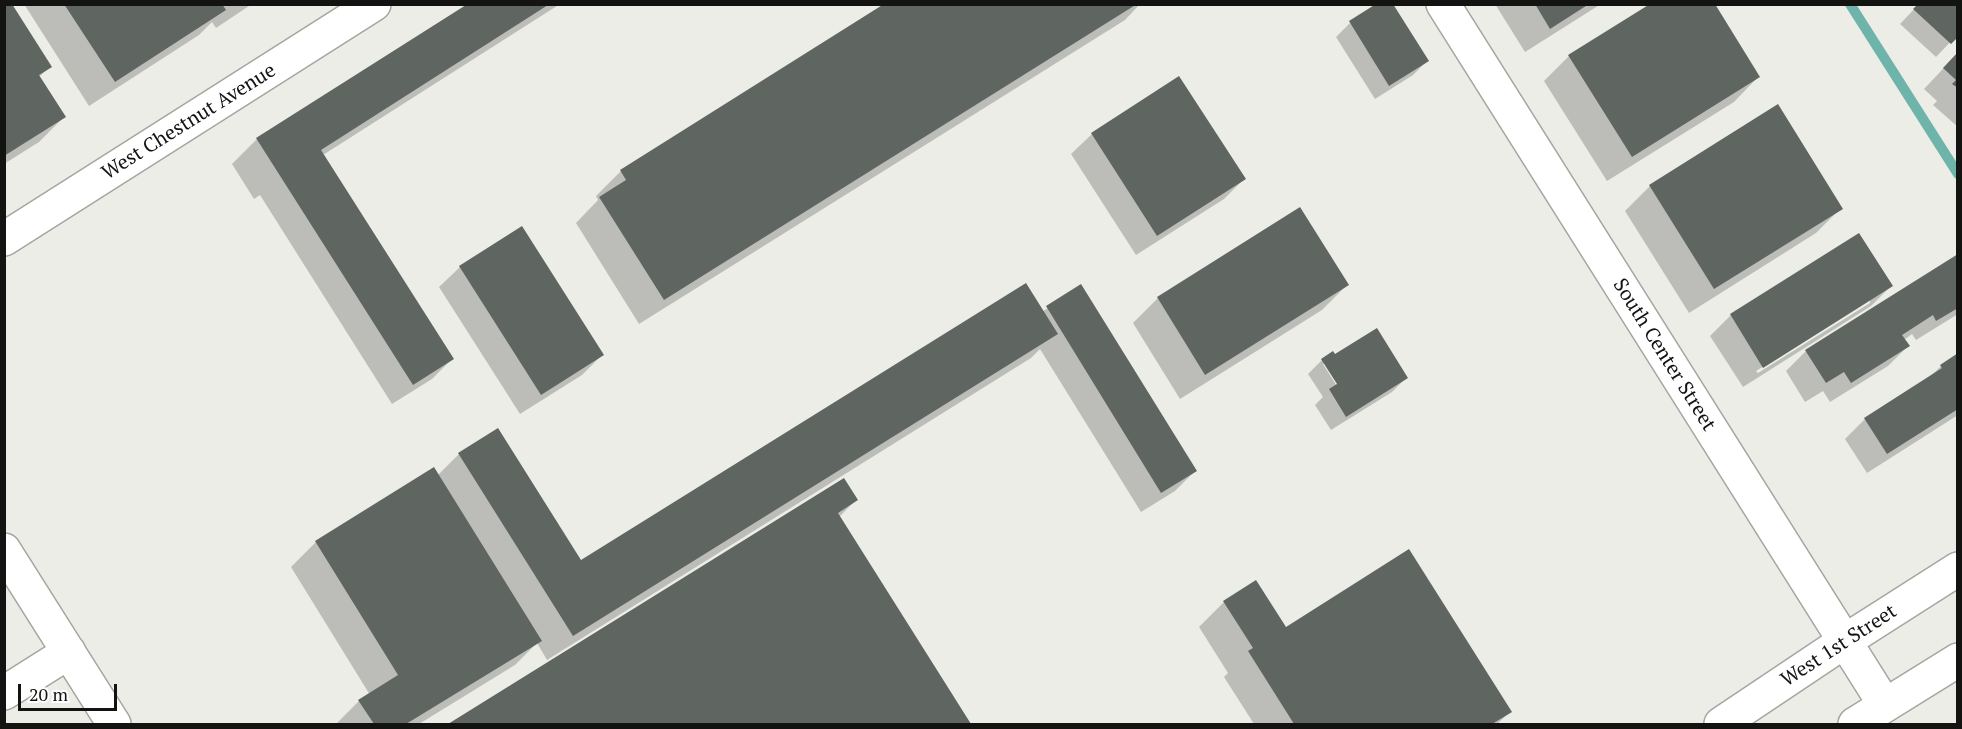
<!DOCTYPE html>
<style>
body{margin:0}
#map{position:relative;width:1962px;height:729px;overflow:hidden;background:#ebede6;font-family:"PT Serif",serif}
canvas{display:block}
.frame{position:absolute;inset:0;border:6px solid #131412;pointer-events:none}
.scale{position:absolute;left:18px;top:684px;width:99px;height:27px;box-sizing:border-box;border:3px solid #131412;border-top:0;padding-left:8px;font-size:18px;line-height:21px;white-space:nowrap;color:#131412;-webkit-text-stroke:4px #fff;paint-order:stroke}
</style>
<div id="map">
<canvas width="1962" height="729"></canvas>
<div class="frame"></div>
<div class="scale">20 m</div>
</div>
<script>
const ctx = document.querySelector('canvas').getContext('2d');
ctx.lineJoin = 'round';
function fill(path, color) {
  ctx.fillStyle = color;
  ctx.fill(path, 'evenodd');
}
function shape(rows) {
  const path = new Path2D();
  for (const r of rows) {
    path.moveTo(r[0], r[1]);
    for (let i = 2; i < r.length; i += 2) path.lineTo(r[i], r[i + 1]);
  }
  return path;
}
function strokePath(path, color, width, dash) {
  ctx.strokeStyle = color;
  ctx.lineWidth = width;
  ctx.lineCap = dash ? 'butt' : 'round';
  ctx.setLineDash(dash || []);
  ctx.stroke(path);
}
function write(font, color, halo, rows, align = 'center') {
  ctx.font = font + ' "PT Serif",serif';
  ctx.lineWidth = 5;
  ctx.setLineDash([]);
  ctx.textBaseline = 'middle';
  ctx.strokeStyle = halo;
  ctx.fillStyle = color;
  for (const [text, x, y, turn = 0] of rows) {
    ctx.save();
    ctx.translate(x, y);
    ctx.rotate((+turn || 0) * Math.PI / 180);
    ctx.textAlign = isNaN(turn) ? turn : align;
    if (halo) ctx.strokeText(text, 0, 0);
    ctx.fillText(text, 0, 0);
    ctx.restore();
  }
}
const shadow = shape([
 [4,4,50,67,39,77,64,117,39,142,4,164],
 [24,4,252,4,216,28,212,22,199,35,89,106],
 [468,4,560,4,323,155,452,359,432,379,392,404,260,195,254,199,232,164,257,139],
 [887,4,1140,4,1125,20,639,324,576,223,598,200,596,196,621,171],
 [1495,4,1601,4,1525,52],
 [1919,4,1958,34,1936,57,1900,24],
 [1350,23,1427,61,1413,75,1375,99,1336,37],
 [1958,53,1958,127,1933,105,1937,101,1924,89],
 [1569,56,1758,77,1734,102,1607,181,1544,81],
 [1092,134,1244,179,1224,199,1136,255,1071,154],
 [1650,186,1841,208,1816,233,1689,313,1625,211],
 [1300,209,1347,285,1322,310,1180,399,1133,323,1158,298],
 [521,228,602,355,582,375,520,414,439,287,460,267],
 [1859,235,1891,286,1871,306,1743,387,1710,336,1731,315],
 [1870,299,1870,303,1758,373,1756,371],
 [1958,256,1958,314,1916,340,1912,334,1904,340,1908,346,1888,366,1830,402,1823,391,1805,402,1786,371,1806,351],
 [1080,286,1195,471,1175,491,1141,512,1040,349,1031,358,547,660,537,643,515,665,419,724,336,724,359,701,370,695,291,567,316,542,438,475,459,454,581,563,1042,312],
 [1958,355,1958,415,1867,473,1845,439,1865,419,1927,380,1941,366],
 [1322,360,1406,378,1392,392,1331,430,1315,405,1323,397,1308,374],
 [1323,364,1326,364,1342,390,1340,391],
 [844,480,856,500,839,517,969,724,451,724],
 [1256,582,1285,629,1510,712,1497,724,1254,724,1224,677,1228,673,1199,627,1224,602]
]);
const stream = shape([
 [1850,4,1958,174]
]);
const building = shape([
 [4,4,12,4,52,67,39,75,66,117,4,156],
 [64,4,222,4,226,10,115,82],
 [884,4,1137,4,664,300,599,197,626,180,620,170],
 [1376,4,1393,4,1429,61,1389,86,1349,21],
 [1535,4,1589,4,1550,29],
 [1650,4,1715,4,1760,77,1632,157,1568,55],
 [1918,4,1958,4,1958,37,1951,44,1913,9],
 [466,5,548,5,321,150,454,359,413,385,256,138],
 [1958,52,1958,88,1952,84,1956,80,1943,68],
 [1179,76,1246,179,1157,236,1091,133],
 [1778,104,1843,209,1714,289,1649,185],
 [1300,207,1349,285,1205,375,1157,297],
 [522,226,604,355,541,395,459,266],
 [1859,233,1893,286,1763,368,1730,314],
 [1958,254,1958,308,1936,321,1933,315,1902,335,1910,346,1851,383,1844,372,1826,383,1805,350],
 [1026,283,1058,334,573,636,458,453,498,428,581,560],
 [1081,284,1197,471,1161,493,1046,306],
 [1377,328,1408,378,1346,417,1329,389,1337,384,1321,359,1333,351,1335,354],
 [1958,353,1958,409,1887,454,1864,418,1942,368,1940,365],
 [434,467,542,641,406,724,374,724,358,700,398,675,315,541],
 [844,478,858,500,838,513,971,724,448,724],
 [1409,549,1512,712,1492,724,1294,724,1248,651,1253,648,1223,601,1256,580,1286,627]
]);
const minor = shape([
 [1443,4,1885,705],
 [4,239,374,4],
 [4,550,114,724],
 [4,693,69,652]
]);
const major = shape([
 [1721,724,1845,641,1958,569],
 [1855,724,1958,660]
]);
const streetNames = [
 ["West Chestnut Avenue",189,122,-32],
 ["South Center Street",1664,355,58],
 ["West 1st Street",1839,646,-33]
];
fill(shadow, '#0003');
strokePath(stream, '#6eb4ab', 10);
fill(building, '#5f6560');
strokePath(minor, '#a4a69f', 36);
strokePath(major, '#a4a69f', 36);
strokePath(minor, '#fff', 33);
strokePath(major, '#fff', 33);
write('20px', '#131412', '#fff', streetNames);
</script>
